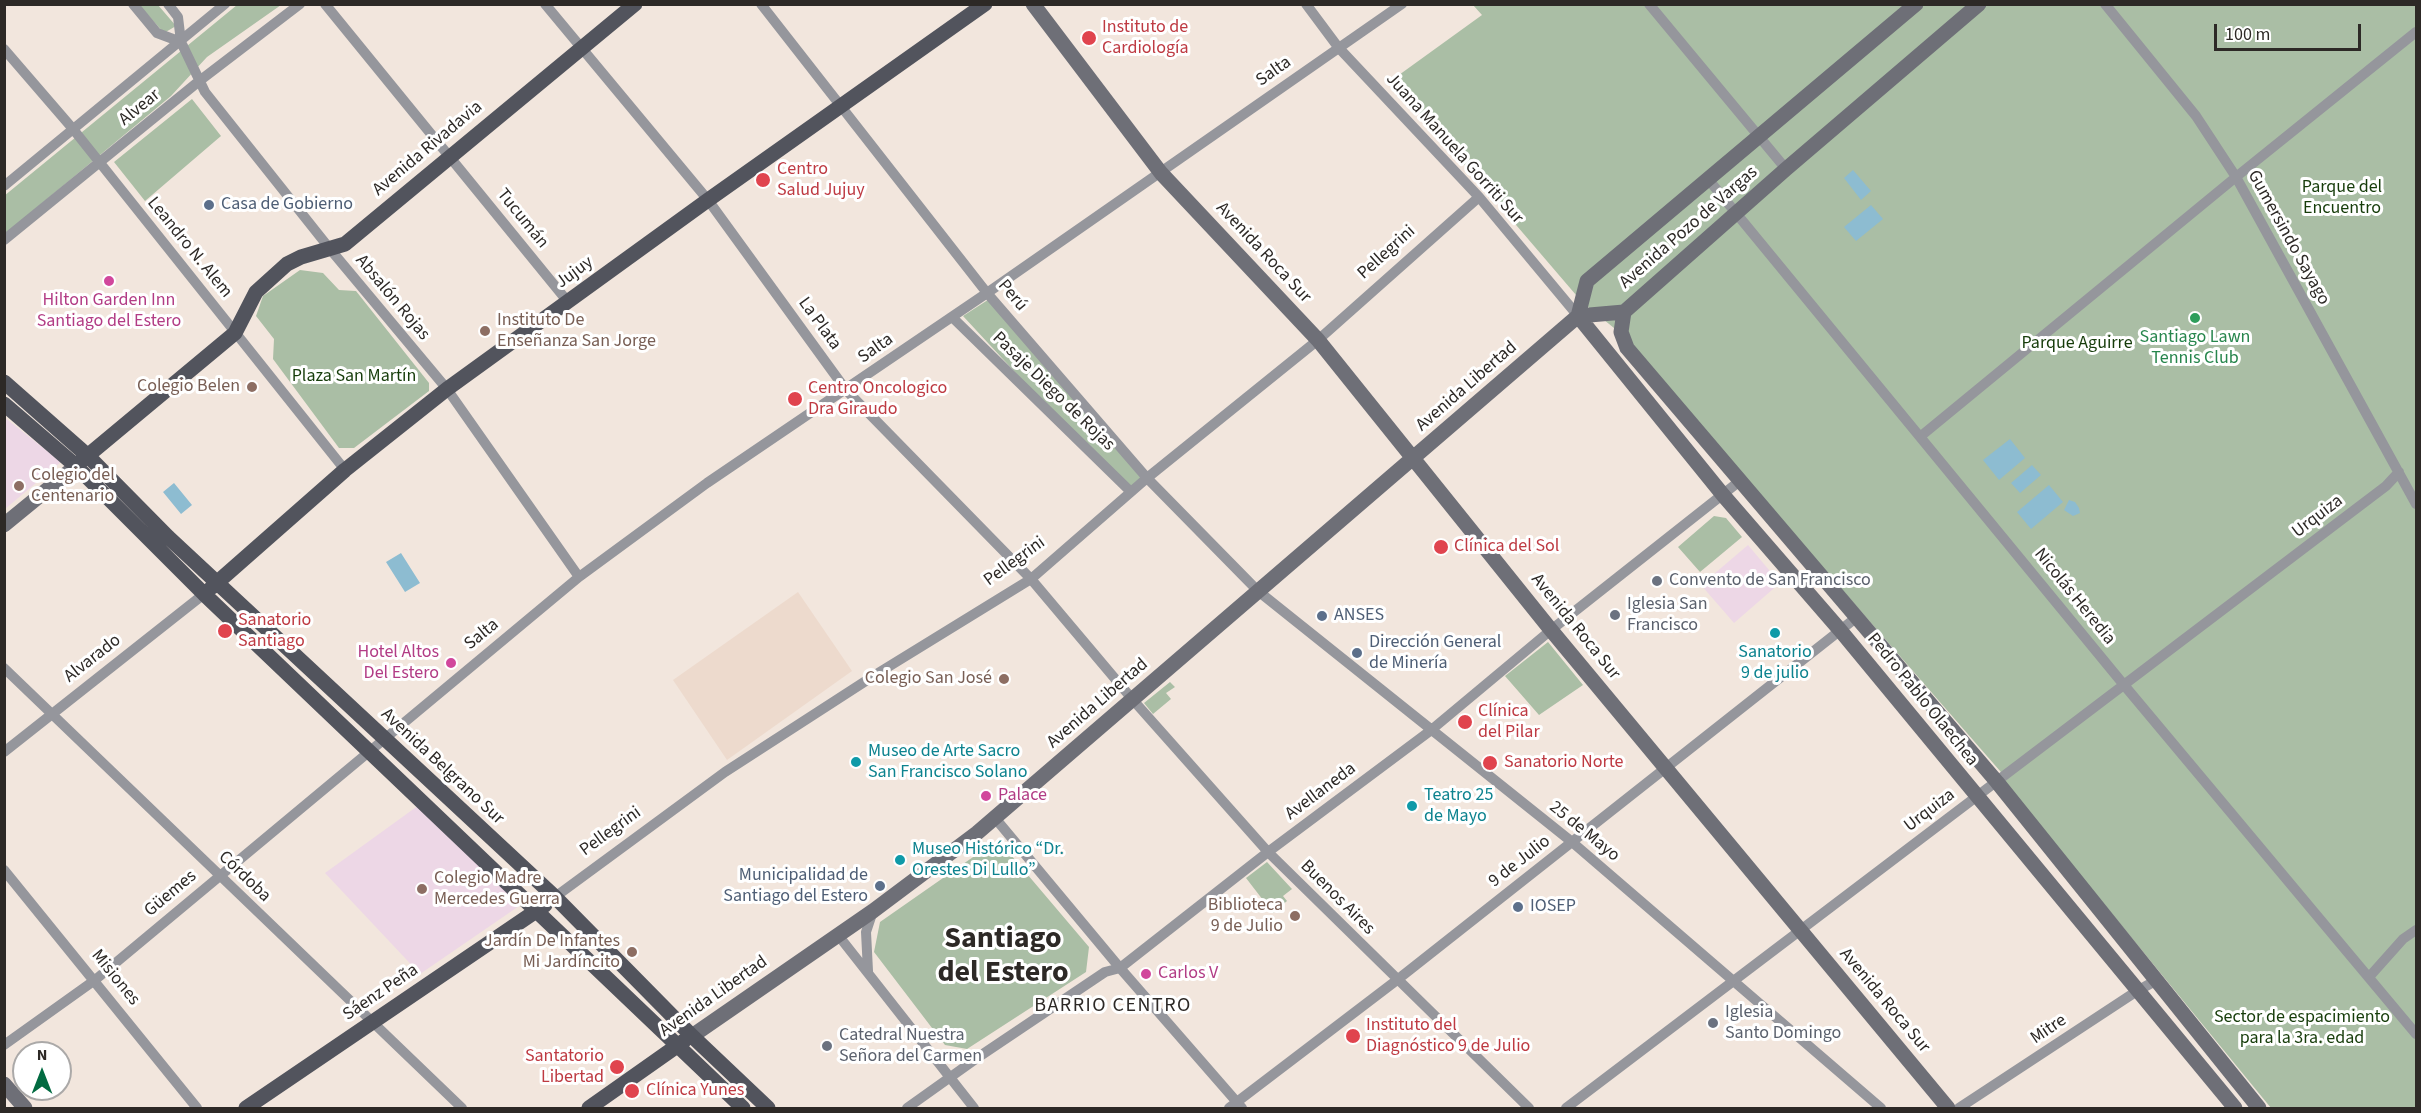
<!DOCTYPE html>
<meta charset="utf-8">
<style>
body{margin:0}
#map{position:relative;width:2421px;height:1113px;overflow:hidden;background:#f2e6dd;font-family:"Source Sans 3",sans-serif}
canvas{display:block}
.frame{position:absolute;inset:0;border:6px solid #2d2926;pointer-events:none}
.north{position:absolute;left:12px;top:1041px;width:60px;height:60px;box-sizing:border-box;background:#fff;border:2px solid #aba9a8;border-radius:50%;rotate:0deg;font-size:16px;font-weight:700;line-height:24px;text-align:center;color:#2d2926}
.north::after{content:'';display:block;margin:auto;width:21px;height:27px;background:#026b41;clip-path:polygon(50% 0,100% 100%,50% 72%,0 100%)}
.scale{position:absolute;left:2214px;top:24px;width:147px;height:27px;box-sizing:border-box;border:3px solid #2d2926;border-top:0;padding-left:8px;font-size:18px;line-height:21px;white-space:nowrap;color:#2d2926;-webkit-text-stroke:4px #fff;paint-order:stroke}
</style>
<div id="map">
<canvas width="2421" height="1113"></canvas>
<div class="frame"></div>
<div class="north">N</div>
<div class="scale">100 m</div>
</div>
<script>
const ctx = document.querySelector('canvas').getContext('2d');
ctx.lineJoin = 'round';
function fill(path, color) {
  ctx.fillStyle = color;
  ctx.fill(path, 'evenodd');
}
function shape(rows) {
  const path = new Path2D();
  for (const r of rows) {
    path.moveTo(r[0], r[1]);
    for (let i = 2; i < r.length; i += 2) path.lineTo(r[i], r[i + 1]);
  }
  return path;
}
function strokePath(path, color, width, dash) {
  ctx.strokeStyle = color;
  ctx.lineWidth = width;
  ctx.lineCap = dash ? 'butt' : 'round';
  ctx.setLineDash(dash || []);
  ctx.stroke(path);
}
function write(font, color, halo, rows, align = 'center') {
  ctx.font = font + ' "Source Sans 3",sans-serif';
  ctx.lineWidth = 6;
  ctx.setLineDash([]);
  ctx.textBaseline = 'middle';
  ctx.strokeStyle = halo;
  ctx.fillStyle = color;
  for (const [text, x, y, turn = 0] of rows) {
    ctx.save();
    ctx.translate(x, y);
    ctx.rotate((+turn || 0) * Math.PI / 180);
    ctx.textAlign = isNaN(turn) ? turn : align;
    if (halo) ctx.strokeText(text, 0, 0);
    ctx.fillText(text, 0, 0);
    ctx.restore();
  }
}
const built = shape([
 [798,592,852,671,727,760,673,680]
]);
const education = shape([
 [4,417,61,462,5,509,4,509],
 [1748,545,1780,583,1734,623,1701,585],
 [419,805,522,904,420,974,325,873]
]);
const green = shape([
 [139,5,158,5,176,26,164,33],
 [237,5,281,5,207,57,171,96,5,234,4,196],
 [1473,5,2416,5,2416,1108,2271,1108,2004,782,2007,779,1614,328,1582,302,1392,80,1482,15],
 [192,99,221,136,145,201,114,162],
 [300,270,323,273,339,290,356,291,429,383,429,391,354,448,339,448,273,359,274,339,256,316,263,296],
 [994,296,1144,479,1126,492,963,316],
 [1714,516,1726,518,1742,537,1700,572,1678,547],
 [1548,642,1583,685,1539,715,1505,676],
 [1170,682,1175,687,1166,693,1171,699,1153,714,1144,703],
 [986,848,1005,848,1089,947,1086,972,967,1049,945,1045,874,952,880,922],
 [1267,862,1292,889,1283,896,1287,901,1273,913,1246,878]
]);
const water = shape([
 [1853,170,1871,191,1861,200,1844,178],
 [1871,205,1883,219,1856,241,1844,227],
 [2010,439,2025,458,1999,480,1983,460],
 [2032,465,2041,475,2020,493,2011,483],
 [174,483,192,505,181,514,163,492],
 [2049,485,2063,502,2031,529,2017,512],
 [2069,500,2075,502,2079,508,2080,513,2073,516,2064,510],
 [401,553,420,583,405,592,386,562]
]);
const street = shape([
 [133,4,157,33,181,42],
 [168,4,178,17,181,42,205,92,330,249,447,389,579,577],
 [325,4,568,302],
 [545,4,708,200,846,390,1031,579,1133,700,1268,852,1529,1108],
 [761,4,987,293,1147,478,1258,591,1572,842,1881,1108],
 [1306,4,1338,47,1479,197,1578,316],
 [1649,4,1786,169],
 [2105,4,2196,116,2236,177,2416,504],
 [4,49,73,129,345,470],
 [1708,179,2124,685,2416,1034],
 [4,186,225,4],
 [4,240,198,82,300,4],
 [952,317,1131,492],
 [1921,436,2236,177,2416,32],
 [4,668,462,1108],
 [4,752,204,594],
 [995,818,1120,968,1242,1108],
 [4,870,197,1108],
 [555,897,725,772,875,675,1031,579,1147,478,1318,340,1479,197],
 [838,935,974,1108],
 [868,971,866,932,873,911],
 [2370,976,2403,939,2416,930],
 [4,1045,95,980,579,577,707,483,987,293,1402,4],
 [907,1108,980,1056,1105,972,1120,968,1268,852,1430,731,1551,630,1741,480],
 [1229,1108,1397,980,1857,617],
 [1566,1108,2386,486,2399,472],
 [1959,1108,2137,991,2157,980]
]);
const secondary = shape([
 [1033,4,1161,173,1318,340,1551,630,1948,1108],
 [1624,312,1621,332,1627,348,1997,782,2259,1108],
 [1578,316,1723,495,1840,630,2235,1108],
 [1578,316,1624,312,1786,169,1979,4],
 [1578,316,1587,281,1916,4],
 [4,525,76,466],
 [692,1036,873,911,977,833,1578,316],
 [4,1084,25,1108]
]);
const primary = shape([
 [4,382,88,456,168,537,555,897,692,1036,768,1108],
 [4,404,76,466,204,594,743,1108],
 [80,462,235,333,256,292,287,264,301,257,345,244,635,4],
 [212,587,345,470,447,389,708,200,985,4],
 [246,1108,545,905],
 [589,1108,684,1041]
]);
const markers = [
 [1089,38,8,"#e0444e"],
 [763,180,8,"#e0444e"],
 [209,205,6,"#5c6f8a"],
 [109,281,6,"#d1479c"],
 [2195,318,6,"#2e9e5b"],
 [485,331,6,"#8d6e63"],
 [252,387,6,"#8d6e63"],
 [795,399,8,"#e0444e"],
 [19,486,6,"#8d6e63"],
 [1441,547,8,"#e0444e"],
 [1657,581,6,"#6b7280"],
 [1615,615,6,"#6b7280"],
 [1322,616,6,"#5c6f8a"],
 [225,631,8,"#e0444e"],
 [1775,633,6,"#0f9aa8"],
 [1357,653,6,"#5c6f8a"],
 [451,663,6,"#d1479c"],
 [1004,679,6,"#8d6e63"],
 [1465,722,8,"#e0444e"],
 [856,762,6,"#0f9aa8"],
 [1490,763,8,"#e0444e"],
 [986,796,6,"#d1479c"],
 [1412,806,6,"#0f9aa8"],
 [900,860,6,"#0f9aa8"],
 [880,886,6,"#5c6f8a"],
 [422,889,6,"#8d6e63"],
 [1518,907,6,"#5c6f8a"],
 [1295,916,6,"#8d6e63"],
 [632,952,6,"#8d6e63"],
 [1146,974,6,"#d1479c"],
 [1713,1023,6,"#6b7280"],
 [1353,1036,8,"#e0444e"],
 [827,1046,6,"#6b7280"],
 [617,1067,8,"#e0444e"],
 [632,1091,8,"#e0444e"]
];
const healthNames = [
 ["Instituto de",1102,28],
 ["Cardiología",1102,49],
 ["Centro",777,170],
 ["Salud Jujuy",777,191],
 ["Centro Oncologico",808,389],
 ["Dra Giraudo",808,410],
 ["Clínica del Sol",1454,547],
 ["Sanatorio",238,621],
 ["Santiago",238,642],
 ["Clínica",1478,712],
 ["del Pilar",1478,733],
 ["Sanatorio Norte",1504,763],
 ["Instituto del",1366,1026],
 ["Diagnóstico 9 de Julio",1366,1047],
 ["Santatorio",604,1057,"right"],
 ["Libertad",604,1078,"right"],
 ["Clínica Yunes",646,1091]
];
const streetNames = [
 ["Salta",1274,72,-35],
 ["Alvear",140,108,-39],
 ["Avenida Rivadavia",428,149,-40],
 ["Juana Manuela Gorriti Sur",1454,149,48],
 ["Tucumán",522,219,51],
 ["Avenida Pozo de Vargas",1689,228,-41],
 ["Gumersindo Sayago",2288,238,61],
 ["Leandro N. Alem",189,248,51],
 ["Avenida Roca Sur",1263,253,47],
 ["Pellegrini",1387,253,-42],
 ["Jujuy",575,273,-36],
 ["Perú",1012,296,50],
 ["Absalón Rojas",392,298,50],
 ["La Plata",819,324,54],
 ["Salta",876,349,-35],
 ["Avenida Libertad",1467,387,-41],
 ["Pasaje Diego de Rojas",1053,392,44],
 ["Urquiza",2318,517,-37],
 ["Pellegrini",1015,562,-36],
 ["Nicolás Heredia",2074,597,51],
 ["Avenida Roca Sur",1575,627,51],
 ["Salta",482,635,-39],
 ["Alvarado",93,659,-38],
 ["Pedro Pablo Olaechea",1922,700,51],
 ["Avenida Libertad",1098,704,-41],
 ["Avenida Belgrano Sur",442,767,43],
 ["Avellaneda",1321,792,-37],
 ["Urquiza",1930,811,-37],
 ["Pellegrini",611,832,-36],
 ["25 de Mayo",1584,832,39],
 ["9 de Julio",1520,862,-38],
 ["Córdoba",244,877,44],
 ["Güemes",171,894,-40],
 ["Buenos Aires",1337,898,45],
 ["Misiones",115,978,51],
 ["Sáenz Peña",381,993,-34],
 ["Avenida Libertad",714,997,-35],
 ["Avenida Roca Sur",1884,1001,50],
 ["Mitre",2049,1030,-34]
];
const parkNames = [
 ["Parque del",2342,188],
 ["Encuentro",2342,209],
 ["Parque Aguirre",2077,344],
 ["Plaza San Martín",354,377],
 ["Sector de espacimiento",2302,1018],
 ["para la 3ra. edad",2302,1039]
];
const serviceNames = [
 ["Casa de Gobierno",221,205],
 ["ANSES",1334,616],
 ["Dirección General",1369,643],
 ["de Minería",1369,664],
 ["Municipalidad de",868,876,"right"],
 ["Santiago del Estero",868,897,"right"],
 ["IOSEP",1530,907]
];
const hotelNames = [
 ["Hilton Garden Inn",109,301,"center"],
 ["Santiago del Estero",109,322,"center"],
 ["Hotel Altos",439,653,"right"],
 ["Del Estero",439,674,"right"],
 ["Palace",998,796],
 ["Carlos V",1158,974]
];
const educationNames = [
 ["Instituto De",497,321,"left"],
 ["Enseñanza San Jorge",497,342,"left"],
 ["Colegio Belen",240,387],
 ["Colegio del",31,476,"left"],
 ["Centenario",31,497,"left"],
 ["Colegio San José",992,679],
 ["Colegio Madre",434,879,"left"],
 ["Mercedes Guerra",434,900,"left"],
 ["Biblioteca",1283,906],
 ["9 de Julio",1283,927],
 ["Jardín De Infantes",620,942],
 ["Mi Jardíncito",620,963]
];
const leisureNames = [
 ["Santiago Lawn",2195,338],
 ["Tennis Club",2195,359]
];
const worshipNames = [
 ["Convento de San Francisco",1669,581],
 ["Iglesia San",1627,605],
 ["Francisco",1627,626],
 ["Iglesia",1725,1013],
 ["Santo Domingo",1725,1034],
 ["Catedral Nuestra",839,1036],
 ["Señora del Carmen",839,1057]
];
const cultureNames = [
 ["Sanatorio",1775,653,"center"],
 ["9 de julio",1775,674,"center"],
 ["Museo de Arte Sacro",868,752],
 ["San Francisco Solano",868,773],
 ["Teatro 25",1424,796],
 ["de Mayo",1424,817],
 ["Museo Histórico “Dr.",912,850],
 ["Orestes Di Lullo”",912,871]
];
const neighbourhoodNames = [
 ["BARRIO CENTRO",1113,1007]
];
const townNames = [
 ["Santiago",1003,940],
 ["del Estero",1003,974]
];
fill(built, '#eddacd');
fill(education, '#edd7e6');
fill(green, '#aabea5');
fill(water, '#8dbcd1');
strokePath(street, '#95969c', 10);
strokePath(secondary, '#6e6f77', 15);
strokePath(primary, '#52545d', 15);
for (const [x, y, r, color] of markers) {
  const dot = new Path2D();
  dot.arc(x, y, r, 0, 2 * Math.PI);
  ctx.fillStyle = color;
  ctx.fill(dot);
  strokePath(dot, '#fff', 2);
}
write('18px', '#be3a42', '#fff', healthNames, 'left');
write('18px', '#2d2926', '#fff', streetNames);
write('18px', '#163c0a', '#fff', parkNames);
write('18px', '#4e5e75', '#fff', serviceNames, 'left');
write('18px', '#b23c85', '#fff', hotelNames, 'left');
write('18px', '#785e54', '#fff', educationNames, 'right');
write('18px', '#27864d', '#fff', leisureNames);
write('18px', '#5b616d', '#fff', worshipNames, 'left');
write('18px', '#0d838f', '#fff', cultureNames, 'left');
ctx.letterSpacing = '1.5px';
write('20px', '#2d2926', '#fff', neighbourhoodNames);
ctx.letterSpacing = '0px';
write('bold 30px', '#2d2926', '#fff', townNames);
</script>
